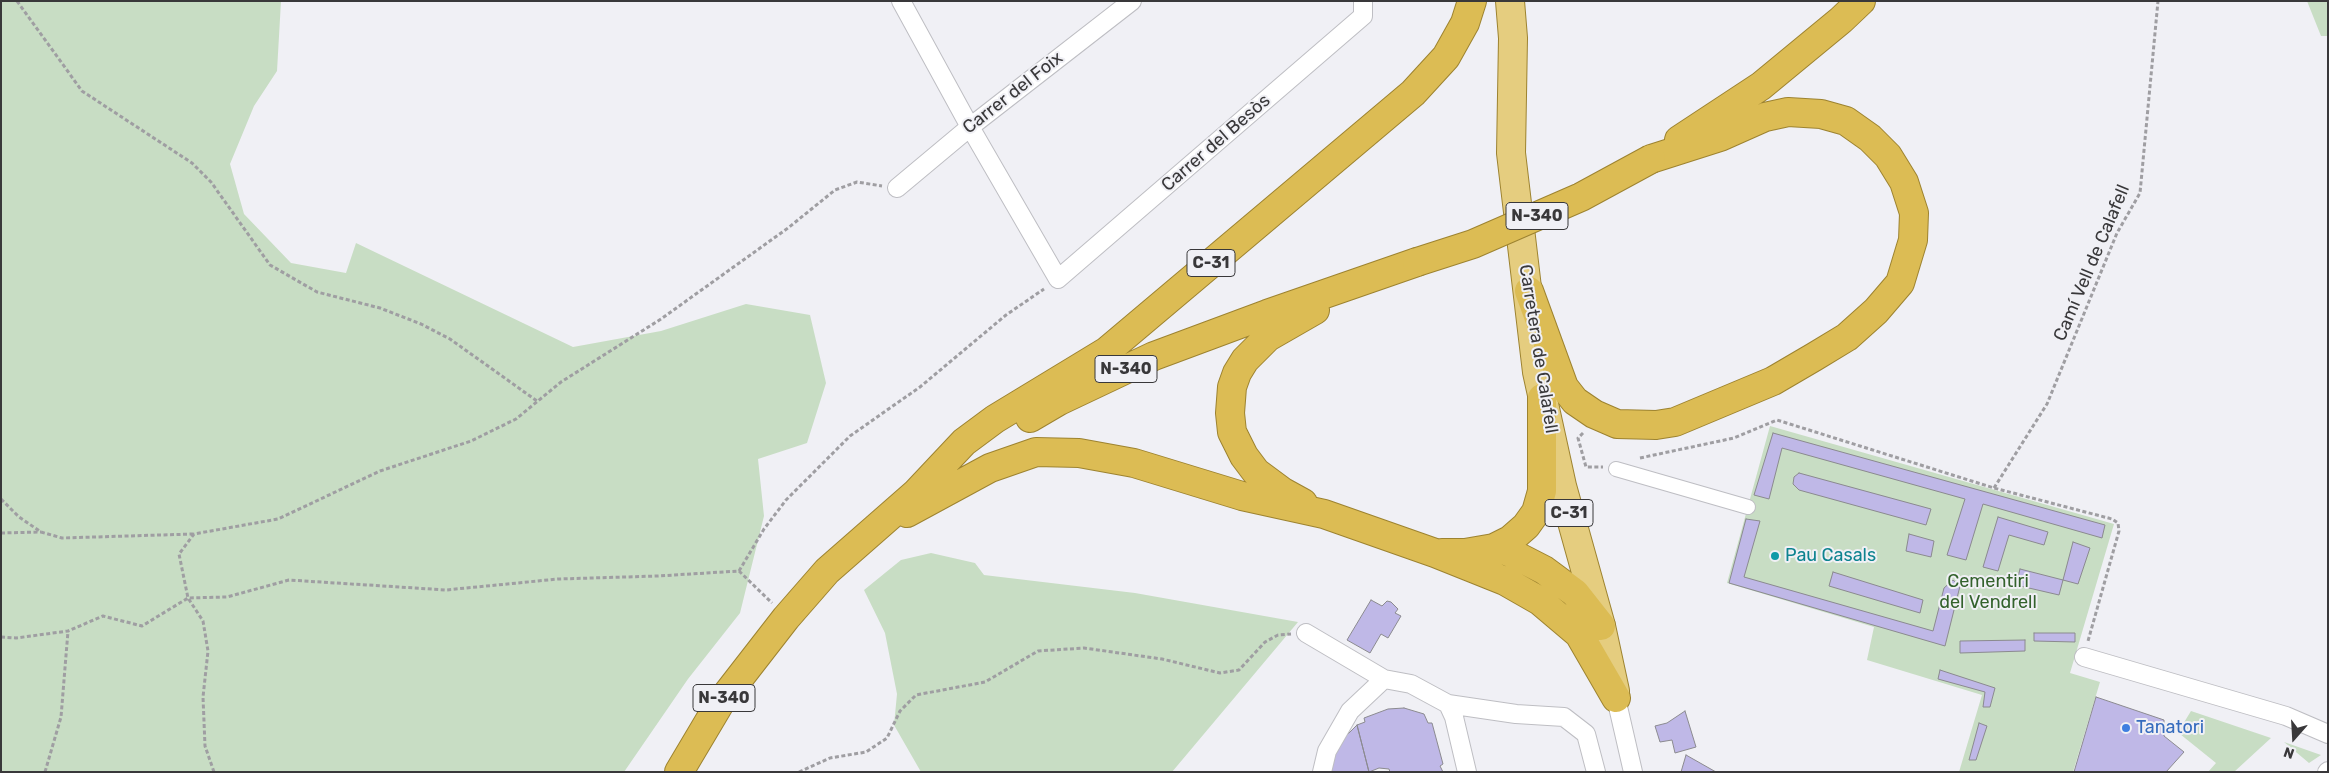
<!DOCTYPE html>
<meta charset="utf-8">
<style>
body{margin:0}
#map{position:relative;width:2329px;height:773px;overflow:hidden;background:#f0f0f5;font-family:Rubik,sans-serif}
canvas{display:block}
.frame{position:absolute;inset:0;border:2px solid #39383a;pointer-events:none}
.north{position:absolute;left:2269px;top:713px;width:50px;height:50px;-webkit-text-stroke:4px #f0f0f5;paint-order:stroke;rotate:199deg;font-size:14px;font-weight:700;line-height:20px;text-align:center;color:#39383a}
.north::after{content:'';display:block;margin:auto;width:18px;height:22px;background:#39383a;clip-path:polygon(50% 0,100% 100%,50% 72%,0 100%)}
</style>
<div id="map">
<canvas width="2329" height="773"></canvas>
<div class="frame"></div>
<div class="north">N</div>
</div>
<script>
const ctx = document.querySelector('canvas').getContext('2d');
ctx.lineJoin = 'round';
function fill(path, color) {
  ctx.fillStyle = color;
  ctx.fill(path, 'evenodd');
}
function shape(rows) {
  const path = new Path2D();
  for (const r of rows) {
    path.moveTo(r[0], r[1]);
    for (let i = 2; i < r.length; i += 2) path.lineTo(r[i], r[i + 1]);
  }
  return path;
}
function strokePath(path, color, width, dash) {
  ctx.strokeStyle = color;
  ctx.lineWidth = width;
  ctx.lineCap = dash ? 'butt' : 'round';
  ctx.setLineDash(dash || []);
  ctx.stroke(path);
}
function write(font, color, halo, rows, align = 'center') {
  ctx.font = font + ' Rubik,sans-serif';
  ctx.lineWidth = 4;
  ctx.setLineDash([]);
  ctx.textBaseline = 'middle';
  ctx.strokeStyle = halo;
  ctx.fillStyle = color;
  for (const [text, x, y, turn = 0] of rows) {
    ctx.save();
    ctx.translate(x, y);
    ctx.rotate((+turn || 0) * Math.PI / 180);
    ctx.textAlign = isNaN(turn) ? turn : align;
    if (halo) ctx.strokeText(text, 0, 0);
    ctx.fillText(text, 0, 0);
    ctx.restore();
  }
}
const green = shape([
 [1,1,281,1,277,71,254,106,230,164,244,214,291,263,346,273,356,243,573,347,661,331,746,304,810,315,826,383,807,443,758,459,764,516,740,613,688,679,624,772,1,772],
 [2307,1,2328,1,2328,36,2321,36],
 [1770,426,2114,524,2070,673,2100,682,2073,772,1959,772,1982,695,1867,660,1874,627,1727,583],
 [931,553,975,563,984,575,1135,593,1298,622,1172,772,921,772,894,725,897,694,885,633,864,590,901,560],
 [2191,711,2271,738,2234,772,2208,772,2216,763,2180,734,2180,729],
 [2284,742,2321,755,2309,763]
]);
const building = shape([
 [1773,433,2105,525,2102,538,1983,504,1966,560,1947,555,1965,499,1782,448,1769,499,1754,495,1773,433],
 [1799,473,1931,509,1926,525,1799,490,1793,484,1794,477,1799,473],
 [1998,517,2048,532,2044,545,2009,535,1998,571,1983,567,1998,517],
 [1746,519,1760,521,1744,577,1933,631,1944,588,1953,580,1960,586,1945,646,1729,583,1746,519],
 [1909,534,1934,541,1931,557,1906,551,1909,534],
 [2073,542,2090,548,2078,584,2063,580,2073,542],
 [2020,569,2063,580,2059,595,2016,585,2020,569],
 [1833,572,1923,600,1920,613,1829,586,1833,572],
 [1371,600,1382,606,1387,601,1391,602,1398,609,1395,613,1401,616,1388,638,1381,634,1370,653,1347,640,1371,600],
 [2034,633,2075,633,2075,642,2034,641,2034,633],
 [2025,640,2025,651,1960,653,1960,641,2025,640],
 [1940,670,1995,688,1990,707,1983,707,1985,692,1938,679,1940,670],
 [2096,697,2164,720,2164,736,2184,752,2166,772,2074,772,2096,697],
 [1404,708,1424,714,1428,723,1432,723,1443,764,1440,766,1443,772,1390,772,1389,769,1379,768,1369,772,1357,725,1365,722,1364,718,1388,709,1404,708],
 [1685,711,1696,747,1675,753,1672,740,1660,742,1655,726,1667,723,1685,711],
 [1979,723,1987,726,1976,760,1969,760,1979,723],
 [1357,725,1369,772,1326,772,1335,747,1357,725],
 [1686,755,1716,772,1681,772,1686,755]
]);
const path = shape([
 [17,1,82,91,192,163,211,182,270,265,317,292,380,308,421,324,450,339,537,401],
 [1583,433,1578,438,1586,467,1603,467],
 [1640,458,1734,438,1777,420,1994,488,2112,519,2118,523,2119,531,2088,641],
 [1994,488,2047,404,2117,233,2140,193,2158,1],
 [1,499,19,517,41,532,62,538,193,534],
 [1,533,41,532],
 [739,571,764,529,786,500,850,436,920,387,1006,315,1044,289],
 [1,637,16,638,68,631,103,616,142,626,188,598,227,597,289,580,446,590,558,579,658,576,739,571,772,603],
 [45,772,61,717,68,631],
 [214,772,205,746,203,697,208,651,203,621,188,598,179,554,194,534,278,519,380,471,471,441,516,419,561,382,661,319,788,228,835,190,857,182,882,186],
 [799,772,830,758,866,752,887,738,900,711,916,695,985,682,1038,651,1084,648,1162,659,1220,673,1239,670,1265,642,1278,635,1291,634]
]);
const pedestrian = shape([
 [1616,469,1748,507]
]);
const minor = shape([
 [901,1,970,127,1058,279,1363,16,1363,1],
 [897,188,970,127,1132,1],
 [1306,633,1384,679,1411,684,1448,704,1454,717,1467,772],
 [2084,657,2286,716,2328,734],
 [1616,698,1633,772],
 [1448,704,1516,714,1564,717,1586,734,1596,772],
 [1322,772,1327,751,1350,711,1384,679],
 [2327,772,2328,771]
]);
const primary = shape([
 [1510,1,1513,38,1511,153,1537,372,1562,486,1601,626,1615,691]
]);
const trunk = shape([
 [1679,140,1761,86,1841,20,1861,1],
 [1529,291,1564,387,1575,401,1594,414,1617,424,1656,425,1675,422,1773,381,1814,357,1847,337,1876,311,1900,283,1913,240,1914,213,1904,182,1888,156,1870,138,1846,121,1821,114,1788,112,1765,117,1720,137,1651,159],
 [1030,418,1059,401,1154,356,1267,314,1417,262],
 [1303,503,1283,492,1256,472,1244,456,1232,432,1230,413,1232,387,1237,373,1245,360,1268,337,1315,310],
 [907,513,990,468,1036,452,1079,453,1134,463,1242,496,1324,514,1435,553,1505,581,1540,601,1579,634,1616,698],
 [1494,548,1509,552,1544,570,1575,593,1601,626],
 [1442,553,1465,553,1494,548,1510,540,1526,526,1536,512,1542,491,1542,398],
 [679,772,720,703,786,618,827,571,916,493,964,442,995,419,1107,351,1413,93,1446,57,1465,23,1472,1]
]);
const trunkBridge = shape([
 [1417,262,1473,244,1581,197,1651,159]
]);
const markers = [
 [1775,556,5,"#0f9aa8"],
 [2126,728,5,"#3f7fe0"]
];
const shields = [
 [1537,216,62],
 [1211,263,48],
 [1126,369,62],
 [1569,513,48],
 [724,698,62]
];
const shieldNames = [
 ["N-340",1537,216],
 ["C-31",1211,263],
 ["N-340",1126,369],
 ["C-31",1569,513],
 ["N-340",724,698]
];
const streetNames = [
 ["Carrer del Foix",1013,93,-38],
 ["Carrer del Besòs",1216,143,-41],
 ["Camí Vell de Calafell",2092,263,-67],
 ["Carretera de Calafell",1538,349,81]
];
const cultureNames = [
 ["Pau Casals",1785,556]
];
const parkNames = [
 ["Cementiri",1988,582],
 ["del Vendrell",1988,603]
];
const shopNames = [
 ["Tanatori",2136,728]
];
fill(green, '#c8ddc4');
fill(building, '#bfb8e7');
strokePath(building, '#8b8a8f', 1);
strokePath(pedestrian, '#bebec3', 16);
strokePath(minor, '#bebec3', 20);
strokePath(primary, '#9d8330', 30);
strokePath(trunk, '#9d8330', 30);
strokePath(path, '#9f9ea2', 3, [4, 2.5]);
strokePath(pedestrian, '#fff', 14);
strokePath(minor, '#fff', 18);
strokePath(primary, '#e5cd7f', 28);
strokePath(trunk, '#dcbc54', 28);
strokePath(trunkBridge, '#9d8330', 30, []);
strokePath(trunkBridge, '#dcbc54', 28);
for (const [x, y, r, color] of markers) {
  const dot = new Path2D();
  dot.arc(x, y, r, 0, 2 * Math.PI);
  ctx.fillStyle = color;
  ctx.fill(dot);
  strokePath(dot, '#f0f0f5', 2);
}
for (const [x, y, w] of shields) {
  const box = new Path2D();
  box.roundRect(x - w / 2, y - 13.5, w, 27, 4);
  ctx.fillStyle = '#f0f0f5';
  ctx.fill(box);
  strokePath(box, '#39383a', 1);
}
write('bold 16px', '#39383a', null, shieldNames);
write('18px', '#39383a', '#f0f0f5', streetNames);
write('18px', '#0d838f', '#f0f0f5', cultureNames, 'left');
write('18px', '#33622c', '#f0f0f5', parkNames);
write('18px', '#366cbe', '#f0f0f5', shopNames, 'left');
</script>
